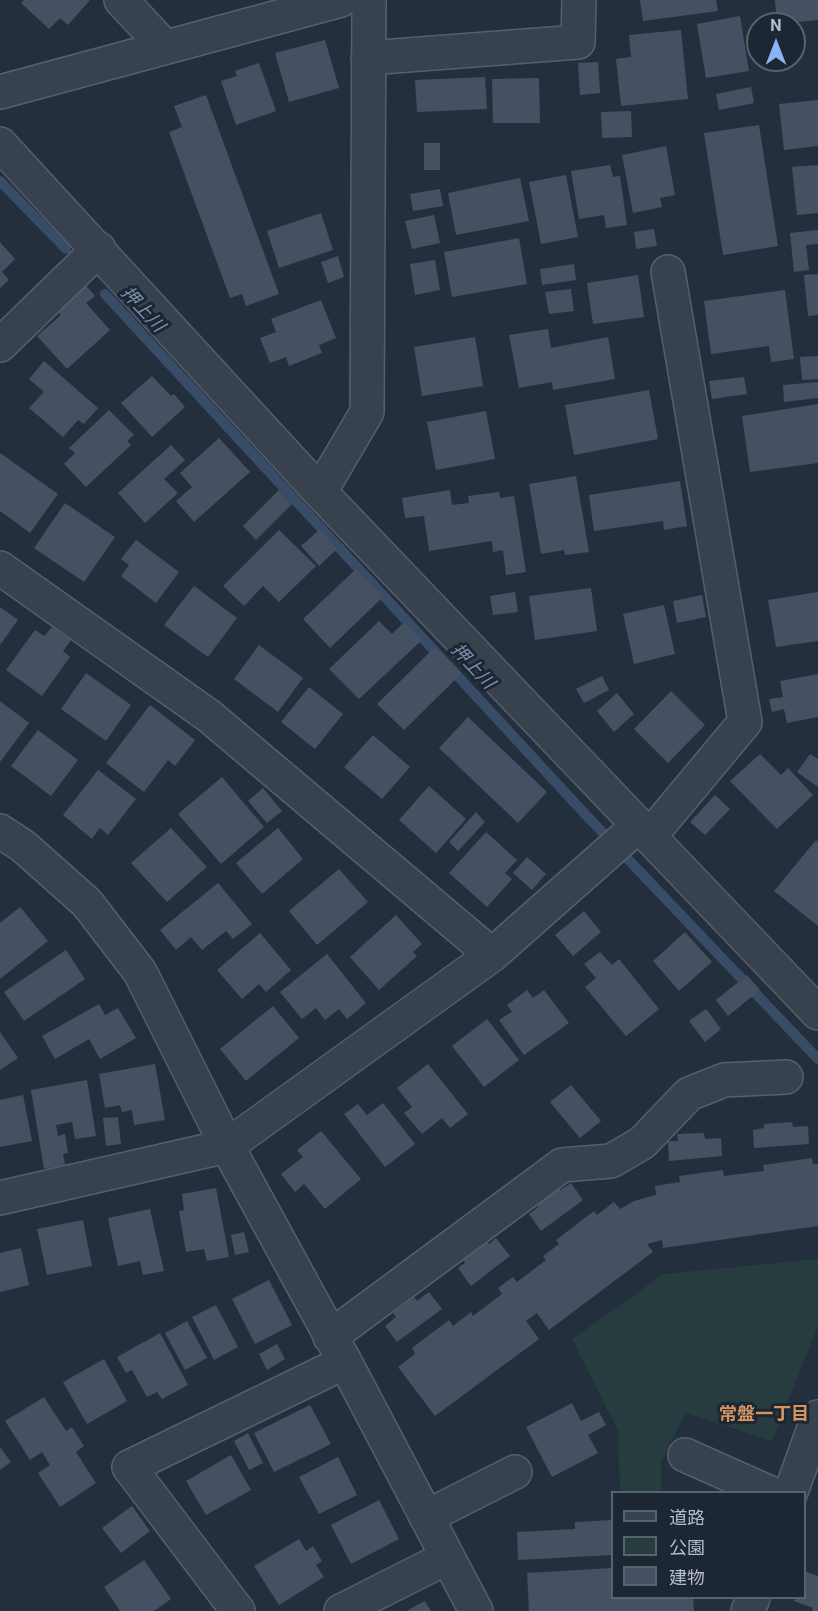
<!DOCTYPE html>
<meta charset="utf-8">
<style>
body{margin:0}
#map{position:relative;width:818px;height:1611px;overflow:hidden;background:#242f3e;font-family:Roboto,"Noto Sans JP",sans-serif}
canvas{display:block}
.legend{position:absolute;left:611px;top:1491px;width:195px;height:108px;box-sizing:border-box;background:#1d2633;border:2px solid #59626f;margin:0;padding:8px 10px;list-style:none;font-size:18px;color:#b4bcc9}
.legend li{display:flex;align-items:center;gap:12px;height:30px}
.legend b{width:30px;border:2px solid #59626f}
.north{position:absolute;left:746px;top:12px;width:60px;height:60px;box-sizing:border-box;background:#1d2633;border:2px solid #59626f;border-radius:50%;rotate:0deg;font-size:16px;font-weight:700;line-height:24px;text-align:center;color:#b4bcc9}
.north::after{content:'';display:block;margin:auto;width:21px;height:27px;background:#8ab4f8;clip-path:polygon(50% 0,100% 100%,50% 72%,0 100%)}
</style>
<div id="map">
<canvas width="818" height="1611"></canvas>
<ul class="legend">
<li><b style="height:8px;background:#38414e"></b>道路</li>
<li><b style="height:16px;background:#263c3f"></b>公園</li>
<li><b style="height:16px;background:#455162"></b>建物</li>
</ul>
<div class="north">N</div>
</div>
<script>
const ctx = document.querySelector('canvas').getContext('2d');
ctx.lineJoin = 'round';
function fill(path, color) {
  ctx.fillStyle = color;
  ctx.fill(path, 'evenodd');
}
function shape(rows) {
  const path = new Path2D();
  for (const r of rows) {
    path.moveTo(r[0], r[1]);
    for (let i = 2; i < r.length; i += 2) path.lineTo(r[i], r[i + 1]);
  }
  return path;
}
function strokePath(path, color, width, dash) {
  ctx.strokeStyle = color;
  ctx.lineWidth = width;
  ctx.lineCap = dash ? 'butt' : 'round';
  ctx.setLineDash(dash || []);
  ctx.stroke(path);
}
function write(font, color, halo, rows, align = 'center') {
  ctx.font = font + ' Roboto,"Noto Sans JP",sans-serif';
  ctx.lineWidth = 6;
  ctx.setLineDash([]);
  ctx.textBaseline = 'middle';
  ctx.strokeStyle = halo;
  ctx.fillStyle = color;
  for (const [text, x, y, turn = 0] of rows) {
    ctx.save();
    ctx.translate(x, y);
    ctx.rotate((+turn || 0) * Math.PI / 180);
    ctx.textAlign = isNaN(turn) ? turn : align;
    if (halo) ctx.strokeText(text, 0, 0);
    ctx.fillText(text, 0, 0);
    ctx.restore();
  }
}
const green = shape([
 [818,1259,818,1326,772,1441,686,1413,661,1462,661,1492,620,1492,618,1430,572,1339,664,1274]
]);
const stream = shape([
 [0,181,66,249],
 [105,294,585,814,818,1059]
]);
const building = shape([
 [24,0,90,0,68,25,60,18,49,29,21,3],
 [640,0,716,0,718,11,643,21],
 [775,0,818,0,818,20,777,24],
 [740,16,749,71,706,78,697,24],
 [681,30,688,99,621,106,616,59,631,57,629,35],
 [325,40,339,88,289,102,275,53],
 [598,62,600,93,580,95,578,63],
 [259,63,276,111,236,125,221,81,237,76,235,71],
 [485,77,487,109,417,112,415,80],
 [539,78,540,123,493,123,492,79],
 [751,87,754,103,719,110,716,94],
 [206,95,279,294,246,306,242,294,230,298,169,132,182,127,174,106],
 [818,100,818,146,784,150,779,104],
 [631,111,632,137,602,138,601,112],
 [759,125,778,246,723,255,704,133],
 [424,143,440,143,440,170,424,170],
 [666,146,675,195,660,198,662,207,633,213,622,155],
 [610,165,613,177,620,176,627,225,606,228,604,215,579,219,571,171],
 [818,165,818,213,797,215,792,167],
 [566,175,578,237,541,244,529,182],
 [520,178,529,221,456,235,448,193],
 [440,189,443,206,413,211,410,194],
 [321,213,333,250,279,268,267,231],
 [434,215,440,243,412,249,405,221],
 [654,229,657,246,636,249,634,232],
 [818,230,818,244,806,245,809,270,794,272,790,233],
 [519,238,527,284,452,297,444,252],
 [0,242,15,259,2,272,9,280,0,288],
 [338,256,344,277,328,283,321,262],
 [435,260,440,290,415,295,410,264],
 [574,264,576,280,542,285,540,269],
 [818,274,818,315,808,316,804,275],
 [638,275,644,317,593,324,587,283],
 [84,283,95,296,86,303,110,330,67,369,37,336,61,315,55,308],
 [571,289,574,311,549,314,545,292],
 [785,290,794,359,771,362,769,346,711,354,704,301],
 [321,300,336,338,319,345,322,353,289,366,286,357,270,363,260,338,276,332,271,319],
 [548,329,551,348,608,337,615,379,553,390,552,382,519,388,509,335],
 [475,337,483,386,422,396,414,347],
 [818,356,818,379,802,380,800,357],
 [44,361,98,408,84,424,78,420,63,437,29,408,44,392,29,379],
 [152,376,171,396,174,394,185,407,152,437,121,403],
 [744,377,747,394,712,399,709,381],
 [818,382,818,398,784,402,783,385],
 [649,390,658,439,574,455,565,405],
 [818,404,818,463,750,472,742,416],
 [109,410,134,435,127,441,131,445,86,487,64,464,75,453,69,448],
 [486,411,495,459,436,470,427,422],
 [219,438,250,472,194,522,176,501,192,487,180,473],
 [171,445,185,460,164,479,178,493,145,523,118,493],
 [0,453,58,494,30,533,0,511],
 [576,476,589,552,565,555,564,550,541,554,529,484],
 [680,481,687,526,664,530,663,521,594,531,589,495],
 [279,490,292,504,256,540,243,526],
 [450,490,452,505,469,503,468,496,499,492,500,498,514,496,526,572,506,575,503,550,493,552,492,541,429,551,424,516,405,518,402,498],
 [65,503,115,537,84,582,34,548],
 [279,530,316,566,279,602,263,586,244,606,223,586],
 [319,530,337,549,319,566,301,546],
 [136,540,179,572,156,603,121,576,129,565,121,559],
 [356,569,383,597,330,648,303,619],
 [194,586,237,618,208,657,164,625],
 [591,588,597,631,535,640,529,596],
 [515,592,518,612,493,615,490,596],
 [818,592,818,641,776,647,768,600],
 [702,595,706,617,677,623,673,601],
 [664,605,675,654,634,664,623,614],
 [0,607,18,620,0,645],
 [379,621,392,634,404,622,422,640,359,699,329,669],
 [52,627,71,640,63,651,70,657,42,696,6,670,35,630,44,636],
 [259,645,303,678,278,712,234,679],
 [435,647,462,673,404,730,377,704],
 [86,673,131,705,106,741,61,709],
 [818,674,818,717,787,723,784,709,772,712,769,699,783,697,780,681],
 [602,676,609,690,584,703,576,689],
 [309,687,343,714,315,749,281,722],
 [671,691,705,725,668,763,634,729],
 [617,693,634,714,614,732,597,711],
 [0,701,29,723,0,762],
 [150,705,195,740,175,766,168,760,144,792,106,763],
 [468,717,547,792,518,823,439,748],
 [38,730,78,760,51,796,11,766],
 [373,735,410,767,382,799,344,767],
 [760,754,781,775,788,768,813,795,777,829,730,781],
 [810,754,818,759,818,787,797,772],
 [98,770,136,799,108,835,100,828,92,839,63,815],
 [222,777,264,827,221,864,178,814],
 [429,786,466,819,436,853,399,820],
 [263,788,282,811,267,823,248,801],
 [715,795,730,809,705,835,690,822],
 [476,812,485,822,458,851,449,842],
 [171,828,207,867,167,902,131,863],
 [278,828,303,859,262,894,236,863],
 [486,832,517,860,505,873,512,879,487,907,449,873],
 [816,840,818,842,818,926,774,891],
 [527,857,546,874,532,890,513,873],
 [339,869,368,902,317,945,289,911],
 [218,883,252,924,233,939,226,931,202,950,191,937,176,950,160,930],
 [20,907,48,941,0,979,0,923],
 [584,911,601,932,573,956,555,935],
 [396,915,422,944,413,952,417,956,379,990,350,957],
 [685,932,712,962,679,991,653,961],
 [260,933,291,970,266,992,259,984,242,999,217,970],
 [66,950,85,979,24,1021,4,992],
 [600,952,612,965,619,959,659,1009,626,1036,585,987,596,978,584,964],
 [327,954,366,1003,347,1019,339,1009,325,1020,316,1008,302,1019,280,992],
 [747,975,760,990,728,1016,716,1000],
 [527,990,533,998,544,990,569,1023,524,1055,499,1020,512,1012,507,1005],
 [99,1004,105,1015,118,1008,136,1038,100,1059,89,1039,55,1059,42,1036],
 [273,1006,299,1038,246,1081,220,1049],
 [706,1009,721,1029,705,1042,689,1021],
 [487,1019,519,1060,484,1087,452,1046],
 [0,1032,18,1058,0,1070],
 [155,1064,165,1120,134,1125,132,1110,122,1112,120,1105,105,1108,99,1074],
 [428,1064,468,1114,450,1128,442,1118,422,1134,404,1113,412,1107,397,1088],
 [87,1080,96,1136,75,1139,72,1122,56,1125,58,1136,65,1134,68,1153,63,1154,65,1165,44,1169,31,1090],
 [571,1085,601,1121,580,1138,550,1102],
 [23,1095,32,1141,0,1147,0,1100],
 [383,1103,415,1144,385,1167,344,1114,358,1104,367,1115],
 [118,1117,121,1144,106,1146,103,1118],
 [792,1122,793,1127,808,1126,809,1144,754,1148,753,1130,764,1128,764,1124],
 [321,1131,361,1179,325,1209,304,1184,295,1192,281,1174,303,1157,297,1150],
 [704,1133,705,1139,721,1138,722,1156,669,1161,668,1141,678,1141,677,1134],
 [812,1158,813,1164,818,1164,818,1226,663,1248,662,1240,647,1244,653,1252,549,1330,537,1313,526,1321,539,1339,435,1416,398,1367,415,1354,412,1348,449,1320,453,1326,471,1312,473,1316,502,1294,498,1288,513,1277,517,1282,546,1260,543,1256,559,1244,556,1240,594,1211,597,1215,614,1202,620,1209,634,1201,656,1195,655,1186,680,1182,679,1176,723,1170,724,1176,764,1171,763,1165],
 [571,1183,583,1200,541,1231,529,1214,538,1207,534,1203,556,1186,560,1190],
 [216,1188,229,1257,207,1261,204,1249,186,1252,179,1211,184,1210,182,1194],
 [150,1209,164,1271,143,1275,140,1261,118,1266,108,1218],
 [83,1220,92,1266,47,1275,37,1229],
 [244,1232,249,1252,235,1255,231,1235],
 [496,1238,510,1256,471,1286,458,1268,465,1263,462,1259,485,1241,489,1244],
 [21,1248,29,1285,0,1292,0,1253],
 [269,1280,292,1325,255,1344,232,1299],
 [429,1292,442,1309,397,1342,385,1326,396,1317,393,1313,414,1297,417,1301],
 [216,1305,238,1347,214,1360,192,1317],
 [187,1321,207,1358,185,1370,165,1333],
 [160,1333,188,1385,162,1399,157,1392,147,1397,132,1370,126,1373,117,1357],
 [277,1344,285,1359,267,1370,259,1354],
 [104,1359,127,1401,87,1424,63,1382],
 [44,1397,66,1431,72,1427,84,1446,76,1452,96,1483,60,1507,38,1473,50,1465,42,1452,30,1460,5,1421],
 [572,1403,581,1421,599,1412,606,1425,588,1435,598,1453,552,1477,526,1427],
 [310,1405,331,1444,274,1472,254,1433],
 [248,1433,263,1463,249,1470,234,1441],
 [0,1447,11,1462,0,1470],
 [231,1455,251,1490,206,1515,186,1481],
 [338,1457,357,1495,319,1514,299,1477],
 [379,1500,399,1539,351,1564,331,1525],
 [132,1506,150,1531,121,1553,102,1528],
 [612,1520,612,1555,518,1560,517,1532,575,1529,575,1522],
 [299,1539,306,1551,313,1546,322,1561,316,1565,324,1577,279,1605,254,1566],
 [144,1560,171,1599,154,1611,120,1611,104,1587],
 [612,1568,612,1598,693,1598,694,1611,529,1611,527,1573],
 [804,1571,818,1576,818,1611,812,1611,813,1608,794,1601,796,1598,804,1598],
 [425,1601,431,1611,406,1611]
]);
const minor = shape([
 [121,0,164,46],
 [368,58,578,42,579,0],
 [0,92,341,0],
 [0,144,320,492,818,1013],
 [0,345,99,249],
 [320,492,367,412,369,0],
 [0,568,209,716,492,955],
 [0,831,23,846,87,903,140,972,227,1146,345,1362,476,1611],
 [650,836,745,722,668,272],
 [0,1198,227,1146,492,955,639,825],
 [330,1337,562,1165,611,1161,642,1143,689,1094,724,1080,786,1077],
 [685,1455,768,1492],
 [791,1492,818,1417],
 [426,1517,515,1472],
 [238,1611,129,1467,345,1362],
 [341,1611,446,1558],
 [748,1611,753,1598]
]);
const waterNames = [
 ["押上川",142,310,47],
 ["押上川",472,667,47]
];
const neighbourhoodNames = [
 ["常盤一丁目",764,1415]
];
fill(green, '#263c3f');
strokePath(stream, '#394c67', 10);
fill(building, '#455162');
strokePath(minor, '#565f6c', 36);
strokePath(minor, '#38414e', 33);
write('italic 18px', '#7c92b1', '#1d2633', waterNames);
write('bold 18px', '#d59563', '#1d2633', neighbourhoodNames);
</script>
